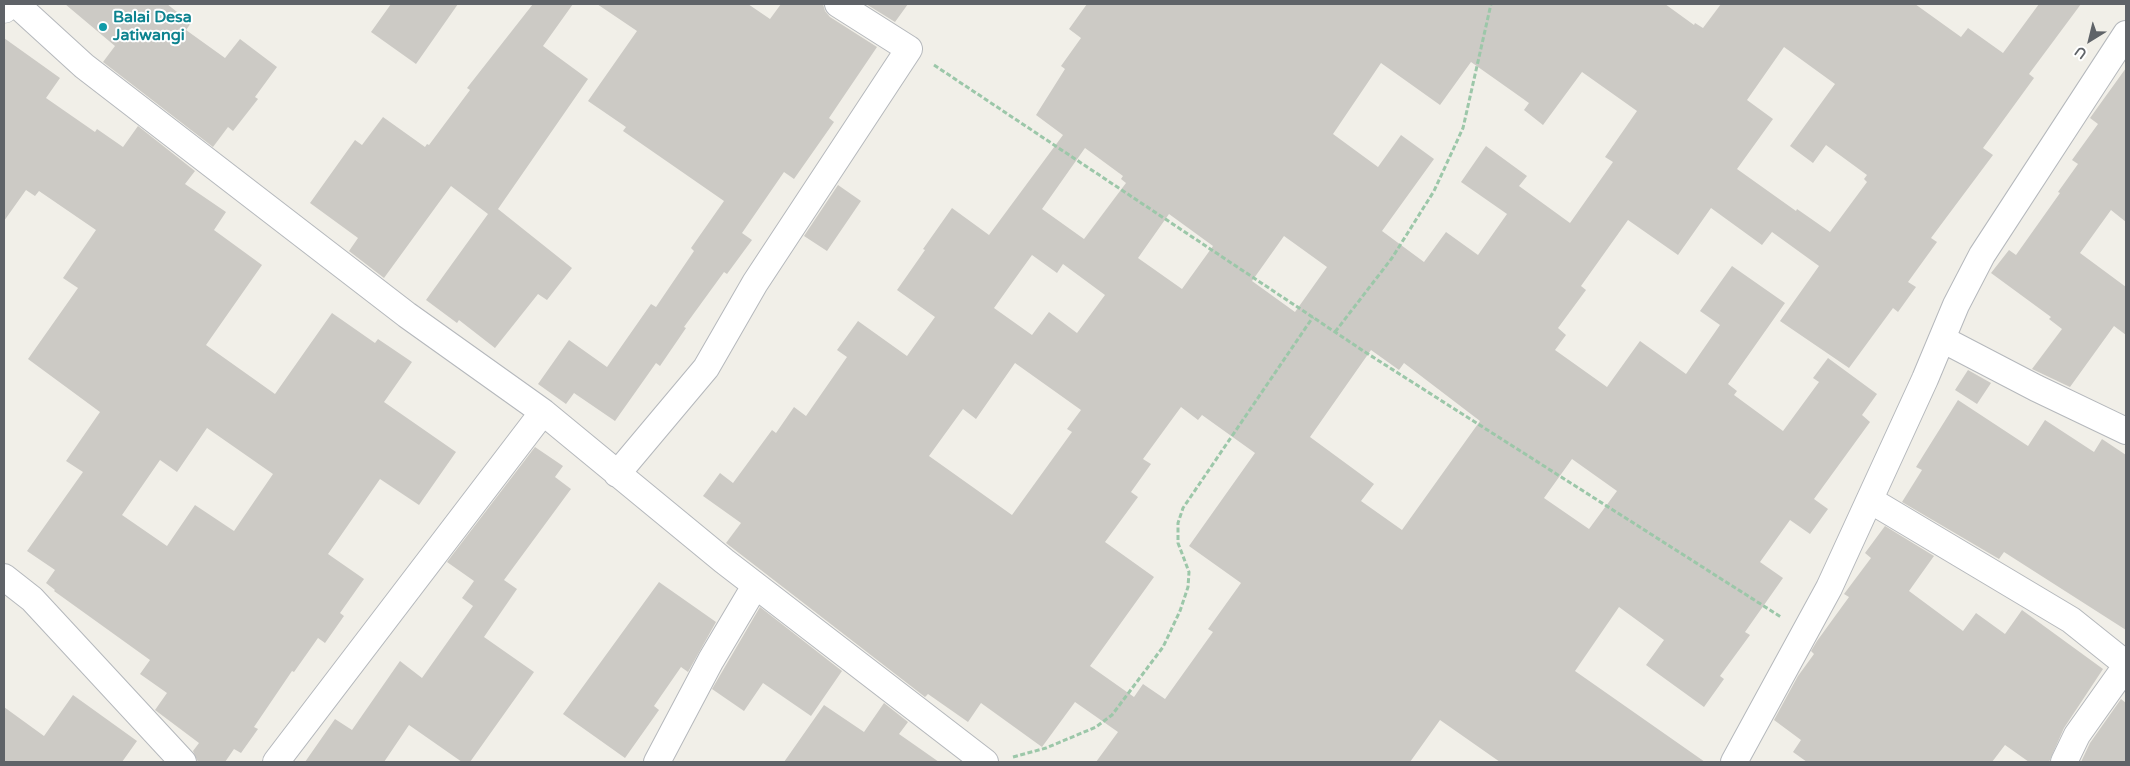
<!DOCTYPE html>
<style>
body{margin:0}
#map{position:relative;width:2130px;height:766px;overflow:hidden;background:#f1efe8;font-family:"Varela Round",sans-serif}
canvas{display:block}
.frame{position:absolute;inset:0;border:5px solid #5f6368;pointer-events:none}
.north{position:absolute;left:2065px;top:15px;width:50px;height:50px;-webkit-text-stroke:4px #fff;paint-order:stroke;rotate:216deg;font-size:14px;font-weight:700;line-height:20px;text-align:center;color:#5f6368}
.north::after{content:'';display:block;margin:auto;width:18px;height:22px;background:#5f6368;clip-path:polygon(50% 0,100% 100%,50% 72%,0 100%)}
</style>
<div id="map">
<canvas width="2130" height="766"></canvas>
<div class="frame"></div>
<div class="north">U</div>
</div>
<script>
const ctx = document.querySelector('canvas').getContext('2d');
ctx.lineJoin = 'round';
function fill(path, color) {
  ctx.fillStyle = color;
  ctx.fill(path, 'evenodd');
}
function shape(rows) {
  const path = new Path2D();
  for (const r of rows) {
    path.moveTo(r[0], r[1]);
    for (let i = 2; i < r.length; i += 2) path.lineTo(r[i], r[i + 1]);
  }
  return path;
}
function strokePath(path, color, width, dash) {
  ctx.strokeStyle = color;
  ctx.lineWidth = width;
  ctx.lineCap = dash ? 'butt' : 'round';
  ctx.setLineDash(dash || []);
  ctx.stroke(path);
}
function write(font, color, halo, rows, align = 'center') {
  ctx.font = font + ' "Varela Round",sans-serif';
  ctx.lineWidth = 4;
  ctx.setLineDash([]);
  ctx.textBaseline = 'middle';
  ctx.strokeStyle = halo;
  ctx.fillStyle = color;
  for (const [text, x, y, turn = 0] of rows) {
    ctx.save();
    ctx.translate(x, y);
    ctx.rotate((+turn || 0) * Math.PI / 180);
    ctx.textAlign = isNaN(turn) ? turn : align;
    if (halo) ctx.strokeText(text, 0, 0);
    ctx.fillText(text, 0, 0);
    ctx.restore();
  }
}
const building = shape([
 [65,4,167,4,191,23,186,30,225,58,240,39,277,67,255,97,258,99,233,131,228,127,213,147,103,62,115,46],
 [391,4,458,4,416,64,371,32],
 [533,4,573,4,543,46,588,79,498,209,572,268,547,300,538,294,495,348,459,320,457,323,426,300,488,214,451,186,384,278,349,251,358,238,310,203,355,140,362,145,383,117,425,147,427,144,429,145,470,90,467,88],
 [597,4,748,4,770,19,781,4,823,4,825,11,830,17,877,47,829,118,834,122,794,179,784,172,742,233,752,240,727,274,724,272,684,327,686,328,660,366,656,363,615,421,574,393,566,404,538,384,569,340,607,367,651,304,656,307,694,251,691,248,724,201,623,131,626,127,588,101,637,31],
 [866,4,908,4,895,22],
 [1087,4,1665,4,1694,25,1695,23,1703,28,1721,4,1915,4,1961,37,1968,28,2003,53,2039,4,2081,4,2029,74,2034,78,1983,148,1993,155,1931,238,1937,242,1908,282,1916,287,1898,312,1893,308,1849,368,1780,321,1819,266,1772,232,1762,245,1711,208,1678,255,1628,220,1581,286,1586,290,1558,328,1566,335,1555,350,1607,387,1640,341,1686,374,1720,325,1700,311,1732,266,1785,303,1728,384,1737,391,1734,395,1783,431,1819,382,1813,378,1828,358,1877,394,1862,415,1870,422,1814,499,1828,509,1810,534,1790,520,1760,562,1783,578,1745,632,1750,635,1720,676,1724,679,1704,707,1646,665,1664,640,1619,607,1575,671,1705,762,1500,762,1440,720,1410,762,1096,762,1118,732,1075,702,1042,747,981,703,968,722,928,694,925,697,726,543,741,523,703,496,720,473,733,483,772,430,776,433,794,407,806,416,847,357,837,350,858,321,907,356,935,317,897,290,925,250,923,249,952,208,989,235,1063,135,1036,115,1065,69,1061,66,1081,38,1069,29],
 [1784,47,1835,84,1790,146,1813,163,1826,145,1867,175,1864,179,1867,182,1830,232,1797,209,1796,211,1737,169,1773,119,1747,100],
 [1471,62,1529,103,1524,110,1543,125,1582,72,1637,111,1605,157,1613,162,1570,223,1519,186,1527,176,1486,146,1461,182,1507,214,1478,255,1446,232,1424,262,1382,231,1434,159,1401,135,1378,167,1333,134,1381,63,1440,105],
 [1085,148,1123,176,1121,179,1126,183,1084,239,1042,209],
 [1169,214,1213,246,1182,289,1138,258],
 [1284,236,1327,267,1295,312,1252,281],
 [1032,255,1057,273,1063,264,1105,295,1077,333,1049,312,1032,335,994,308],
 [1371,350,1399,370,1404,363,1480,421,1402,530,1361,501,1374,484,1310,437],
 [1015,363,1081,410,1067,429,1072,432,1012,515,929,456,963,409,976,419],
 [1181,407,1198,420,1202,415,1255,453,1189,546,1241,583,1208,629,1213,632,1165,699,1143,684,1134,697,1090,666,1154,577,1105,542,1138,497,1131,492,1151,464,1143,459],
 [1572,459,1617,491,1589,529,1544,498],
 [4,38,60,78,46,98,95,132,97,129,123,147,138,126,195,171,185,184,226,212,214,230,262,265,206,345,275,394,332,313,375,343,378,339,412,362,384,402,456,452,419,505,380,479,328,554,364,579,340,613,344,616,325,643,318,638,294,672,292,671,254,727,258,729,241,753,234,749,225,762,198,762,193,751,199,743,155,710,167,693,140,674,150,660,54,591,55,590,46,583,55,570,27,551,83,472,66,461,100,412,28,359,78,288,63,278,96,230,39,191,35,196,26,190,4,221],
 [207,428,273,474,234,531,195,505,167,546,122,515,160,460,177,472],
 [2126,68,2126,222,2111,210,2080,253,2126,287,2126,335,2114,326,2070,387,2032,369,2062,329,2049,319,2051,317,1991,273,2009,250,2016,255,2060,193,2058,192,2078,164,2072,160,2098,124,2090,118],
 [838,185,861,201,827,251,804,236],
 [1968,370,1991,383,1977,404,1955,390],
 [1958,400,2028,446,2045,420,2094,452,2102,439,2126,455,2126,630,2004,552,1999,559,1902,502,1922,470,1916,467],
 [535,447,563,466,555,477,571,489,504,580,517,589,484,637,534,672,470,762,462,762,409,725,384,762,305,762,335,719,352,730,400,661,422,678,473,606,462,598,474,581,447,562],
 [1885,526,1934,556,1909,591,1963,631,1976,613,2005,634,2022,610,2103,669,2064,728,2049,762,2029,762,2005,745,1992,762,1807,762,1793,752,1801,740,1774,720,1798,676,1814,654,1811,651,1817,641,1849,597,1844,594,1871,558,1865,553],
 [659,582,716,622,688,672,681,667,654,706,659,710,625,758,563,714],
 [760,607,842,671,811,716,763,683,744,711,712,689],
 [73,695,137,741,122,762,4,762,4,707,44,736],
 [2121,699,2126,703,2126,762,2081,762,2090,743],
 [884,703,908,722,899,734,939,762,784,762,824,705,864,732]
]);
const path = shape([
 [934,65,1365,352,1781,617],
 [1335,332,1392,258,1434,191,1463,128,1491,4],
 [1013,757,1046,748,1096,727,1112,715,1163,647,1180,611,1188,587,1189,572,1178,543,1178,523,1183,508,1313,317]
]);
const minor = shape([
 [16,4,84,66,407,315,543,412,724,561,985,762],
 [1942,339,2036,388,2126,431],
 [617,474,706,368,755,283,909,49,838,4],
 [1870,500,2071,620,2126,664],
 [4,577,32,599,183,762],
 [276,762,543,412],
 [657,762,711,660,755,586],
 [1734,762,1829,588,1925,379,1956,305,1982,255,2126,34],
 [2064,762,2077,735,2126,666]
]);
const tertiary = shape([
 [4,9,7,4]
]);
const markers = [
 [103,27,5,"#0f9aa8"]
];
const cultureNames = [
 ["Balai Desa",113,18],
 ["Jatiwangi",113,36]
];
fill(building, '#cccac5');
strokePath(minor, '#b5b8bc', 28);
strokePath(tertiary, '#b5b8bc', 29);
strokePath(path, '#9cc7a9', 3, [5, 2.5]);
strokePath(minor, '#fff', 26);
strokePath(tertiary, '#fff', 28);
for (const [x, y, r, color] of markers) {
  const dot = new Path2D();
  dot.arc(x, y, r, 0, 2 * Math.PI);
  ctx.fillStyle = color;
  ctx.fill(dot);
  strokePath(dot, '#fff', 2);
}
write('bold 16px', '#0d838f', '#fff', cultureNames, 'left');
</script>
